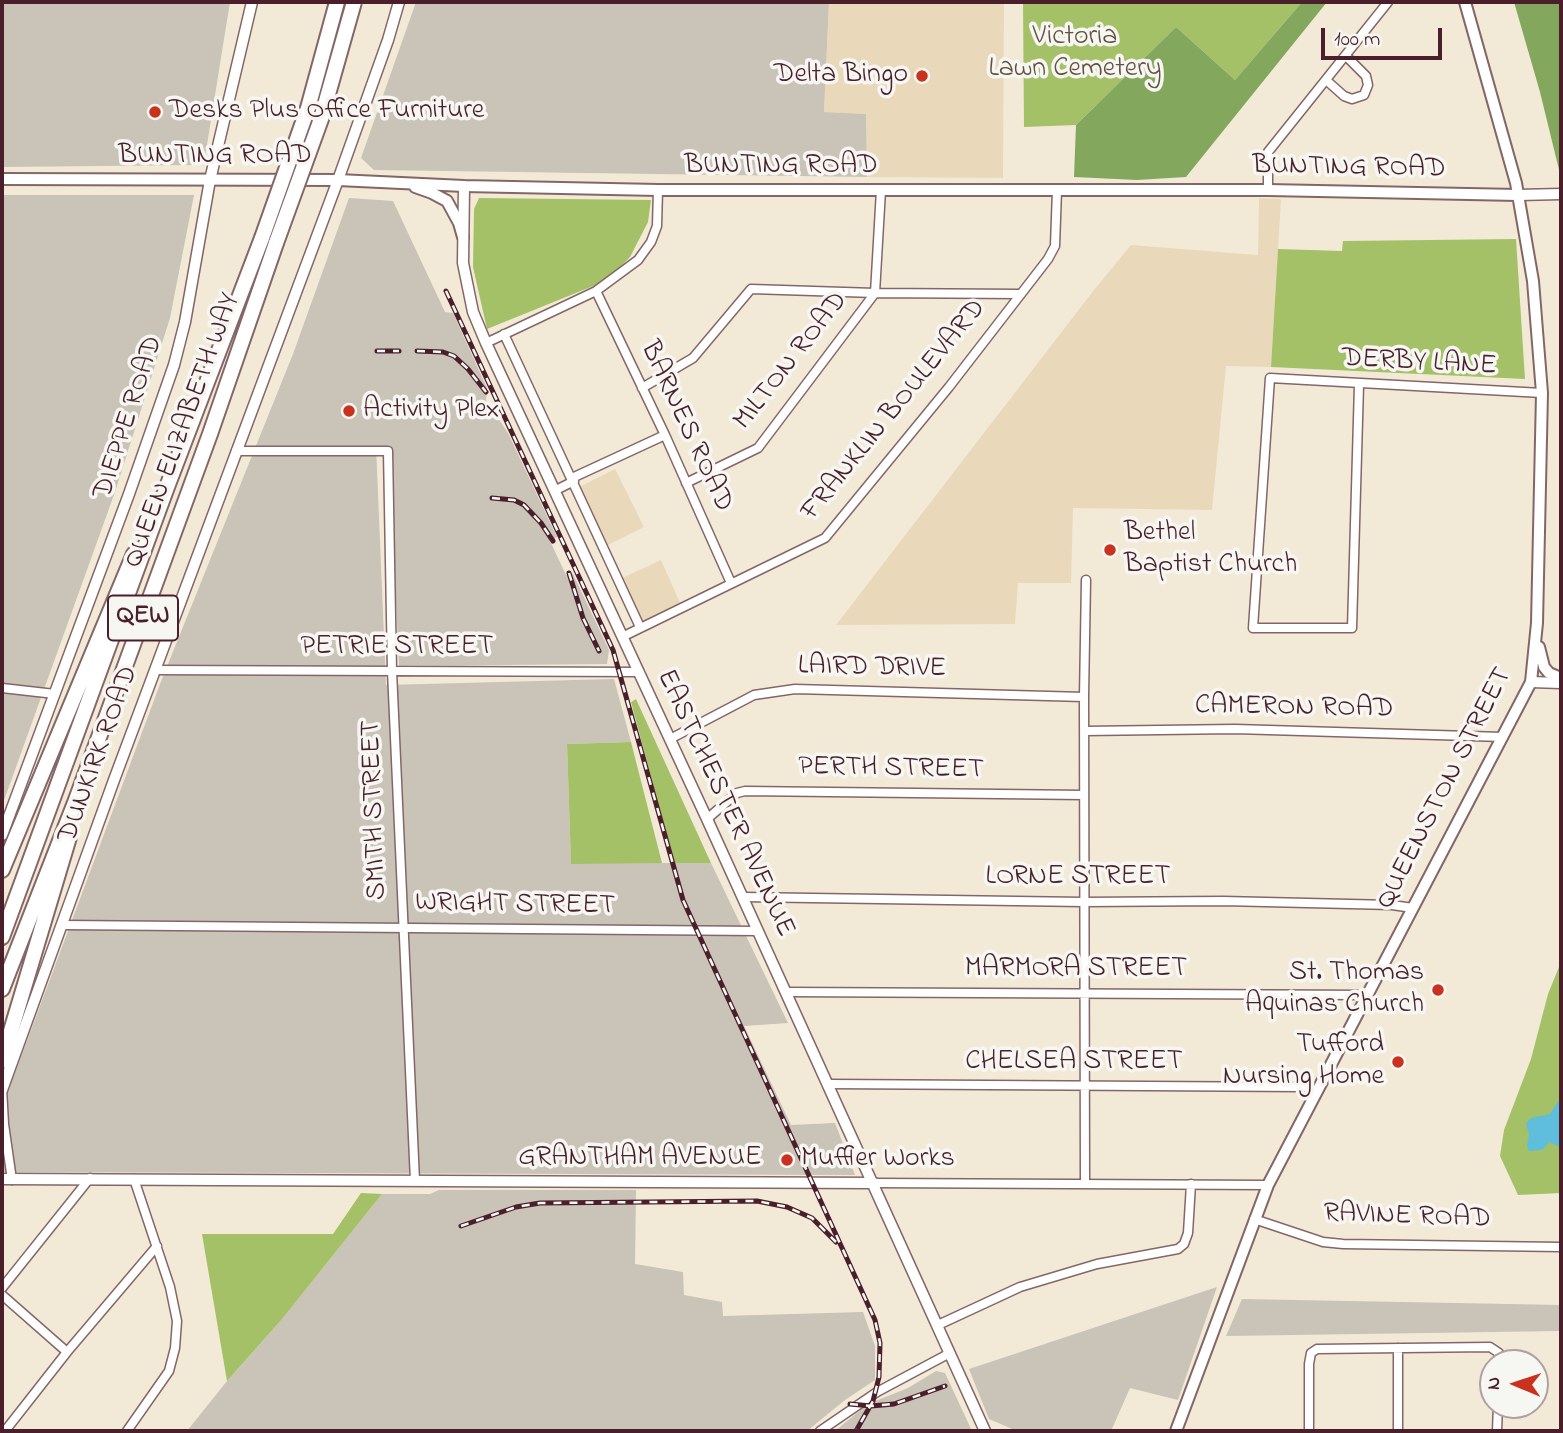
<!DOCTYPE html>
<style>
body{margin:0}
#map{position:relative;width:1563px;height:1433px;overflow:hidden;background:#f2ead7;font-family:"Indie Flower",sans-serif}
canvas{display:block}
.frame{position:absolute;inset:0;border:4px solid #4a1f2b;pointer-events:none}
.north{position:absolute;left:1479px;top:1349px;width:70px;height:70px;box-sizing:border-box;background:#f6f6f2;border:2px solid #b1a0a2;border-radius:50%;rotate:272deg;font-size:19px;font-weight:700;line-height:28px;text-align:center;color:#4a1f2b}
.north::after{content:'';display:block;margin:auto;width:24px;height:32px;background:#c8321e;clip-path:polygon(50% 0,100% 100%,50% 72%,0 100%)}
.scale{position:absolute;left:1321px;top:28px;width:121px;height:32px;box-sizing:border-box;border:4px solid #4a1f2b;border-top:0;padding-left:9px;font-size:21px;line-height:24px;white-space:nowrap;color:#4a1f2b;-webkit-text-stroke:5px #f6f6f2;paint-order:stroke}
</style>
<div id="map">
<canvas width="1563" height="1433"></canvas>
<div class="frame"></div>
<div class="north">N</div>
<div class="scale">100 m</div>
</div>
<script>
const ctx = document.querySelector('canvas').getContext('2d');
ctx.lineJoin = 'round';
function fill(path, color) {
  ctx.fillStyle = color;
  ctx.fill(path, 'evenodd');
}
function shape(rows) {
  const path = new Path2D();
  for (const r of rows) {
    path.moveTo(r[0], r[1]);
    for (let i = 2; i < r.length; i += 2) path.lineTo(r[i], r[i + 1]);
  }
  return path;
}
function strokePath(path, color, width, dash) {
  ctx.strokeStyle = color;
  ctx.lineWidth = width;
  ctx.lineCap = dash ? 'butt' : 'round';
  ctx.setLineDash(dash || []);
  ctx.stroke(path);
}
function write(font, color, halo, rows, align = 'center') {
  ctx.font = font + ' "Indie Flower",sans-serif';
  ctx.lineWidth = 7;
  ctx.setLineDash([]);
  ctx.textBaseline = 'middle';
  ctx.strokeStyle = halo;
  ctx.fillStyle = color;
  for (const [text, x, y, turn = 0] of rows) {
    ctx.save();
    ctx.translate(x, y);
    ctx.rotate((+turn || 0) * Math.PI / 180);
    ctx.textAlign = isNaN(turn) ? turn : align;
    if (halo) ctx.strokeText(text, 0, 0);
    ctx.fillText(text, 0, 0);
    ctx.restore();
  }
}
const built = shape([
 [829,2,1004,2,1003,178,867,177,866,114,824,112],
 [1259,198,1281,199,1271,367,1226,366,1212,510,1073,508,1071,583,1018,583,1015,624,836,625,1094,290,1131,245,1258,255],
 [615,469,644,527,606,546,577,488],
 [661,560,681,605,640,624,620,579]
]);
const industrial = shape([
 [2,2,230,2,205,157,195,165,2,167],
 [416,2,829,2,824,112,866,114,867,177,374,170,361,158],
 [2,195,194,195,170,318,115,492,2,806],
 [349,198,393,201,445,312,453,313,487,388,486,400,508,433,557,537,550,541,566,575,573,574,609,650,607,664,399,666,389,446,376,446,386,685,614,679,631,742,567,744,571,863,711,863,788,1023,744,1026,791,1125,835,1123,855,1175,2,1172,2,1108,160,684,293,354],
 [439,1190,636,1190,635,1264,683,1272,684,1295,722,1302,723,1316,863,1312,875,1346,875,1380,845,1400,807,1431,187,1431,227,1381,283,1318,382,1194,430,1194],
 [1217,1287,1178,1400,1130,1388,1111,1431,1017,1431,989,1419,969,1369],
 [1242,1299,1561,1305,1561,1331,1226,1336],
 [936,1371,945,1373,972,1431,835,1431,868,1404,908,1388]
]);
const green = shape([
 [1023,2,1302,2,1235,80,1176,27,1076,125,1024,127],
 [479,198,651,200,648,222,630,257,608,280,487,329,473,267,474,209],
 [1516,239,1525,379,1271,367,1278,249,1342,251,1343,241],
 [636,699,711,863,674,863,631,702],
 [631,742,662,863,571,864,567,744],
 [1561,962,1561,1193,1518,1195,1500,1156,1504,1130,1531,1059,1548,994],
 [361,1193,382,1194,283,1318,227,1381,202,1234,333,1234]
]);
const forest = shape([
 [1302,2,1327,2,1186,177,1137,180,1074,177,1076,125,1176,27,1235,80],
 [1514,2,1561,2,1561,178,1540,92]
]);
const water = shape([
 [1561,1097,1561,1146,1557,1146,1550,1142,1542,1150,1529,1151,1527,1145,1529,1135,1526,1123,1531,1118,1550,1114]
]);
const minor = shape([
 [1326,80,1344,96,1352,99,1364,95,1368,85,1366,76,1346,56],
 [1268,190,1268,152,1388,2],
 [596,291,665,435,731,583],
 [504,334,640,627],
 [486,343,596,291,638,260,651,242,657,226,658,190],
 [1359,385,1352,628,1253,628,1270,378,1542,393],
 [642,388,693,358,751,289,875,293,1020,294],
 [236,451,388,451,392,671,415,1181],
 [572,478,665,435],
 [686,483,758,448,875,293,881,190],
 [556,490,574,481],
 [622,637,825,538,949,387,1048,259,1055,246,1057,190],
 [155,670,638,672],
 [2,688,55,694],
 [1085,731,1235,729,1503,737],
 [670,739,754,695,795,689,1084,697],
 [707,819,737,793,745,791,1084,795],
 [743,897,1084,902,1223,901,1392,905,1413,908],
 [63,925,758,931],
 [786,992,1367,995],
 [829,1084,1305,1087,1317,1092],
 [2,1088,4,1124,12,1180],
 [874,1183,1268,1185],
 [1085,1183,1084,697,1086,580],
 [1254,1219,1323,1242,1343,1244,1561,1247],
 [2,1288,90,1178],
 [2,1295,67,1352],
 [938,1325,1020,1287,1097,1264,1178,1249,1184,1244,1188,1233,1191,1184],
 [1398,1348,1398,1431],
 [5,1431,67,1352,157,1246],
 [127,1431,169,1371,175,1348,177,1321,170,1287,134,1179],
 [820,1431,877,1392,950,1353],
 [1309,1431,1309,1364,1311,1353,1317,1349,1490,1347,1499,1353,1499,1363],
 [1497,1431,1498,1405]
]);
const tertiary = shape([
 [464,186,463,263,473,312,486,343,707,819,985,1431],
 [1518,195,1561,194],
 [1531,682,1561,683],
 [2,835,129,494,174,365,185,322,210,180,252,2],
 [2,1090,114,780,338,180,388,40,399,2],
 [2,1179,874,1183]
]);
const secondary = shape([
 [2,179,338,180,464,186,658,190,1268,190,1518,195],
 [415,187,432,193,447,201,459,223,463,237],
 [1539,647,1544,667,1549,673,1561,678],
 [1176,1431,1268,1185,1531,682,1537,623,1542,393,1533,281,1516,183,1465,2]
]);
const motorway = shape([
 [2,870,134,554],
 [2,937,167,487,262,238],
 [2,989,76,800,210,434,276,243],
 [2,1061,70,834]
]);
const rail = shape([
 [446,291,613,650,683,900,875,1320,880,1343,879,1377,873,1401,856,1431],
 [377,351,399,351],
 [417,351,443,352,454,356,468,369,486,392],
 [492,498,514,500,524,505,541,523,553,541],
 [569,573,583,618,599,651],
 [461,1226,516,1207,540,1203,757,1201,787,1207,812,1218,836,1242],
 [850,1404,871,1406,894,1404,945,1386]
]);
const motorwayBridge = shape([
 [262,238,308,108,337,2],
 [276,243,321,119,354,2]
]);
const markers = [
 [922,76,7,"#c8321e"],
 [155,112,7,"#c8321e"],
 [349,411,7,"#c8321e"],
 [1110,550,7,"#c8321e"],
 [1438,990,7,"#c8321e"],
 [1398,1062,7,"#c8321e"],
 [787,1160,7,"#c8321e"]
];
const shields = [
 [143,618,70]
];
const shieldNames = [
 ["QEW",143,618]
];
const parkNames = [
 ["Victoria",1075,38],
 ["Lawn Cemetery",1075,70]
];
const poiNames = [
 ["Delta Bingo",908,76,"right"],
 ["Desks Plus Office Furniture",169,112],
 ["Activity Plex",363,411],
 ["Bethel",1124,534],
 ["Baptist Church",1124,566],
 ["St. Thomas",1424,974,"right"],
 ["Aquinas Church",1424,1006,"right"],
 ["Tufford",1384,1046,"right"],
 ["Nursing Home",1384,1078,"right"],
 ["Muffler Works",801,1160]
];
const streetNames = [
 ["BUNTING ROAD",215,157],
 ["BUNTING ROAD",781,167],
 ["BUNTING ROAD",1349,169,1],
 ["MILTON ROAD",792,362,-52],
 ["DERBY LANE",1419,364,3],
 ["FRANKLIN BOULEVARD",895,411,-51],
 ["DIEPPE ROAD",130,418,-72],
 ["BARNES ROAD",685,427,65],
 ["QUEEN ELIZABETH WAY",184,431,-70],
 ["PETRIE STREET",397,648],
 ["LAIRD DRIVE",872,669,1],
 ["CAMERON ROAD",1294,709,1],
 ["DUNKIRK ROAD",100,755,-70],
 ["PERTH STREET",891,770,1],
 ["QUEENSTON STREET",1446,789,-63],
 ["EASTCHESTER AVENUE",724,804,65],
 ["SMITH STREET",376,810,-92],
 ["LORNE STREET",1078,878],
 ["WRIGHT STREET",515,906,1],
 ["MARMORA STREET",1076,970],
 ["CHELSEA STREET",1074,1063],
 ["GRANTHAM AVENUE",640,1159],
 ["RAVINE ROAD",1407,1218,2]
];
fill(built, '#e9d9ba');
fill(industrial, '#c9c3b8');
fill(green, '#a4c168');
fill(forest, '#83a75c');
fill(water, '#5ebedc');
strokePath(minor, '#856667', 11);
strokePath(tertiary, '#856667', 13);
strokePath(secondary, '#856667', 14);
strokePath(motorway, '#856667', 18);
strokePath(minor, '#fff', 8);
strokePath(tertiary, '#fff', 10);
strokePath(secondary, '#fff', 10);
strokePath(motorway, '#fff', 14);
strokePath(rail, '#4a1f2b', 5);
strokePath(rail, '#f6f6f2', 2.5, [8]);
strokePath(motorwayBridge, '#856667', 18, []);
strokePath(motorwayBridge, '#fff', 14);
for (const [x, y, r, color] of markers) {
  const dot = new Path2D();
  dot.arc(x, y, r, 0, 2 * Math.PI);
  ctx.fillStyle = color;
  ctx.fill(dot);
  strokePath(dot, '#f6f6f2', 2.5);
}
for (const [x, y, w] of shields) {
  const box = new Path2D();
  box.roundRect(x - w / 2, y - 22.5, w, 45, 5);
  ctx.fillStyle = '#f6f6f2';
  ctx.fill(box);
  strokePath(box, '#4a1f2b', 2);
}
write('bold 26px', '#4a1f2b', null, shieldNames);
write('28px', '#65503d', '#f6f6f2', parkNames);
write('28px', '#4a1f2b', '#f6f6f2', poiNames, 'left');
write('28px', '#4a1f2b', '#f6f6f2', streetNames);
</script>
